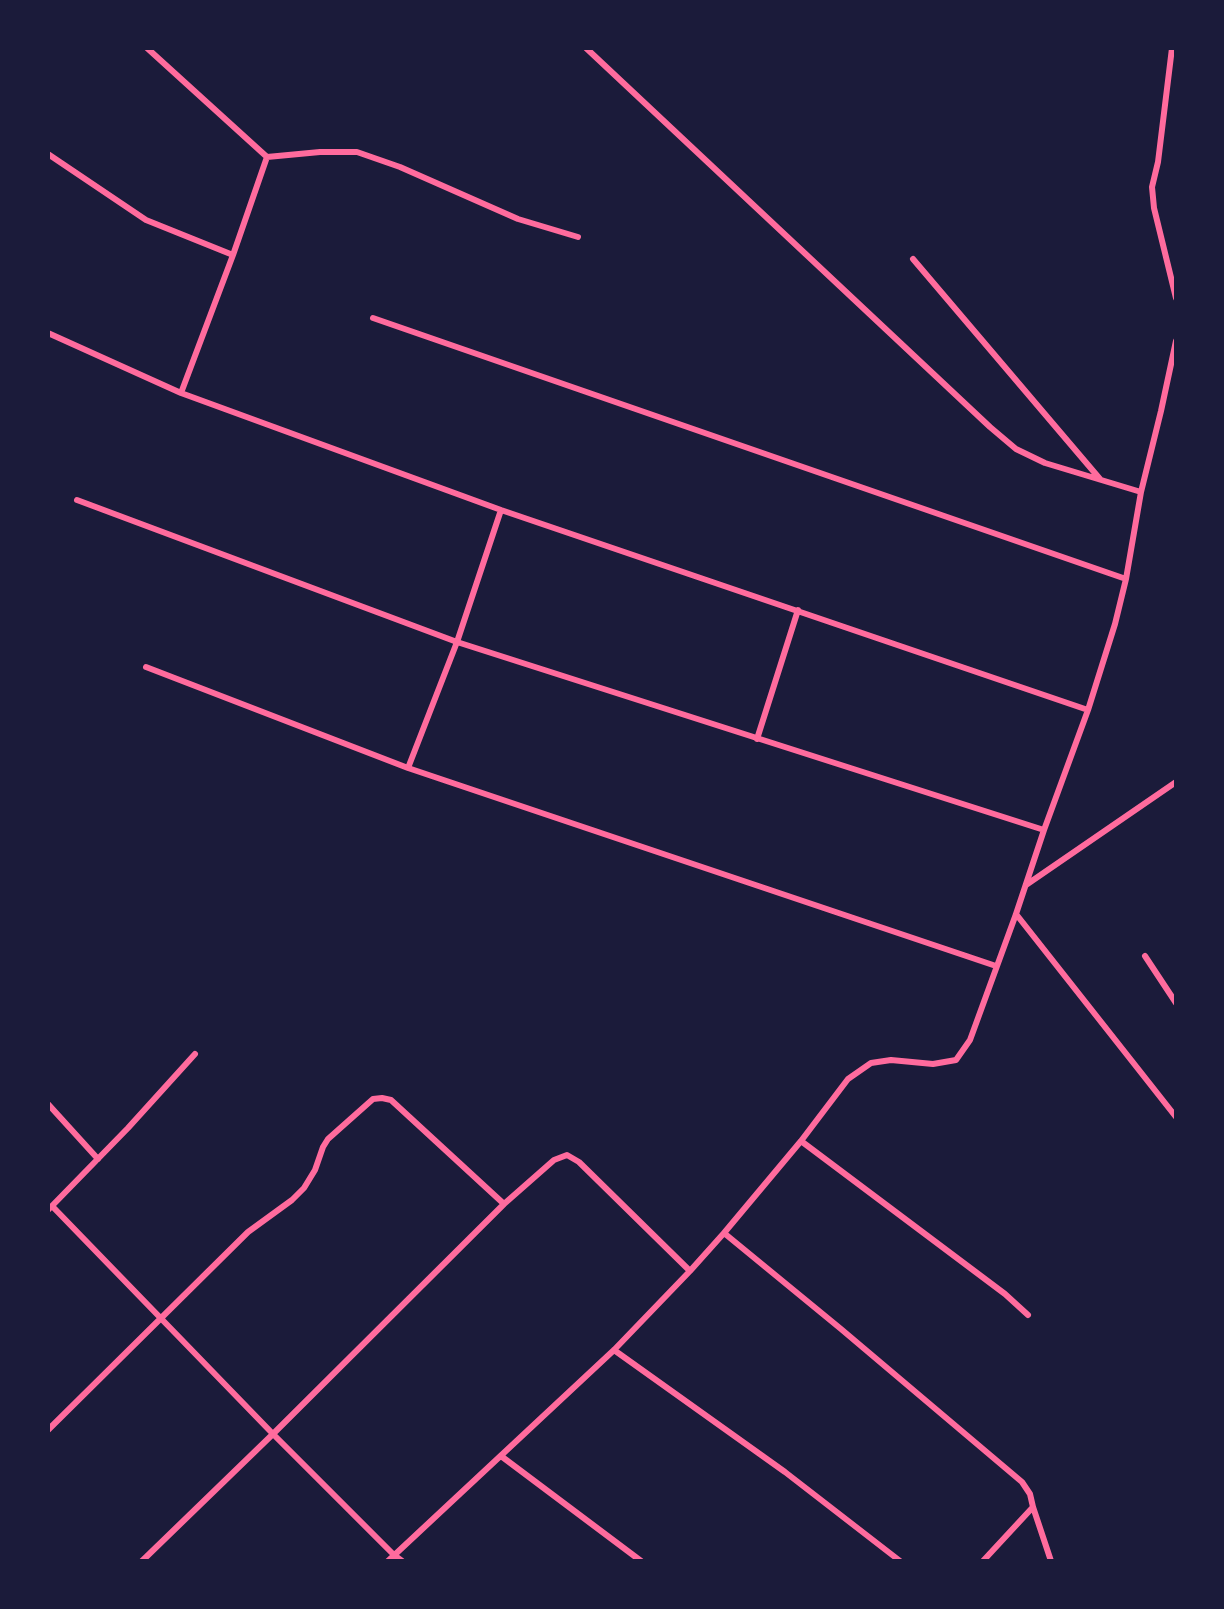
<!DOCTYPE html>
<style>
body{margin:0}
#map{position:relative;width:1224px;height:1609px;overflow:hidden;background:#1b1b3a;font-family:Manrope,sans-serif}
canvas{display:block}
.frame{position:absolute;inset:0;border:50px solid #1b1b3a;pointer-events:none}
</style>
<div id="map">
<canvas width="1224" height="1609"></canvas>
<div class="frame"></div>
</div>
<script>
const ctx = document.querySelector('canvas').getContext('2d');
ctx.lineJoin = 'round';
function shape(rows) {
  const path = new Path2D();
  for (const r of rows) {
    path.moveTo(r[0], r[1]);
    for (let i = 2; i < r.length; i += 2) path.lineTo(r[i], r[i + 1]);
  }
  return path;
}
function strokePath(path, color, width, dash) {
  ctx.strokeStyle = color;
  ctx.lineWidth = width;
  ctx.lineCap = dash ? 'butt' : 'round';
  ctx.setLineDash(dash || []);
  ctx.stroke(path);
}
const minor = shape([
 [147,48,267,157],
 [586,48,990,427,1016,449,1045,463,1141,492],
 [1172,48,1158,162,1152,187,1154,208,1176,298],
 [48,154,146,220,233,255],
 [267,157,320,152,357,152,400,167,518,219,578,237],
 [913,259,1100,479],
 [373,318,1126,579],
 [48,333,181,393,501,510,1088,710],
 [181,393,233,255,267,157],
 [77,500,457,642,1044,830],
 [146,667,408,768,996,966],
 [757,739,798,610],
 [408,768,457,642,501,510],
 [1026,885,1176,782],
 [1016,914,1176,1117],
 [1145,956,1176,1003],
 [48,1104,98,1159],
 [801,1141,1005,1294,1028,1315],
 [52,1206,273,1434,394,1555,402,1561],
 [48,1210,128,1128,195,1054],
 [724,1233,841,1329,1022,1482,1030,1494,1033,1507,983,1561],
 [614,1350,785,1472,900,1561],
 [48,1430,248,1232,292,1200,304,1188,315,1170,323,1147,328,1139,373,1099,382,1098,391,1100,504,1204],
 [501,1456,641,1561],
 [1033,1507,1051,1561],
 [142,1561,273,1434,504,1204,554,1160,567,1155,579,1162,690,1271],
 [388,1561,614,1350,690,1271,724,1233,801,1141,848,1079,871,1063,891,1060,933,1064,956,1060,970,1040,1016,914,1044,830,1088,710,1115,624,1126,579,1141,492,1161,411,1176,341]
]);
strokePath(minor, '#ff6b9d', 6);
</script>
